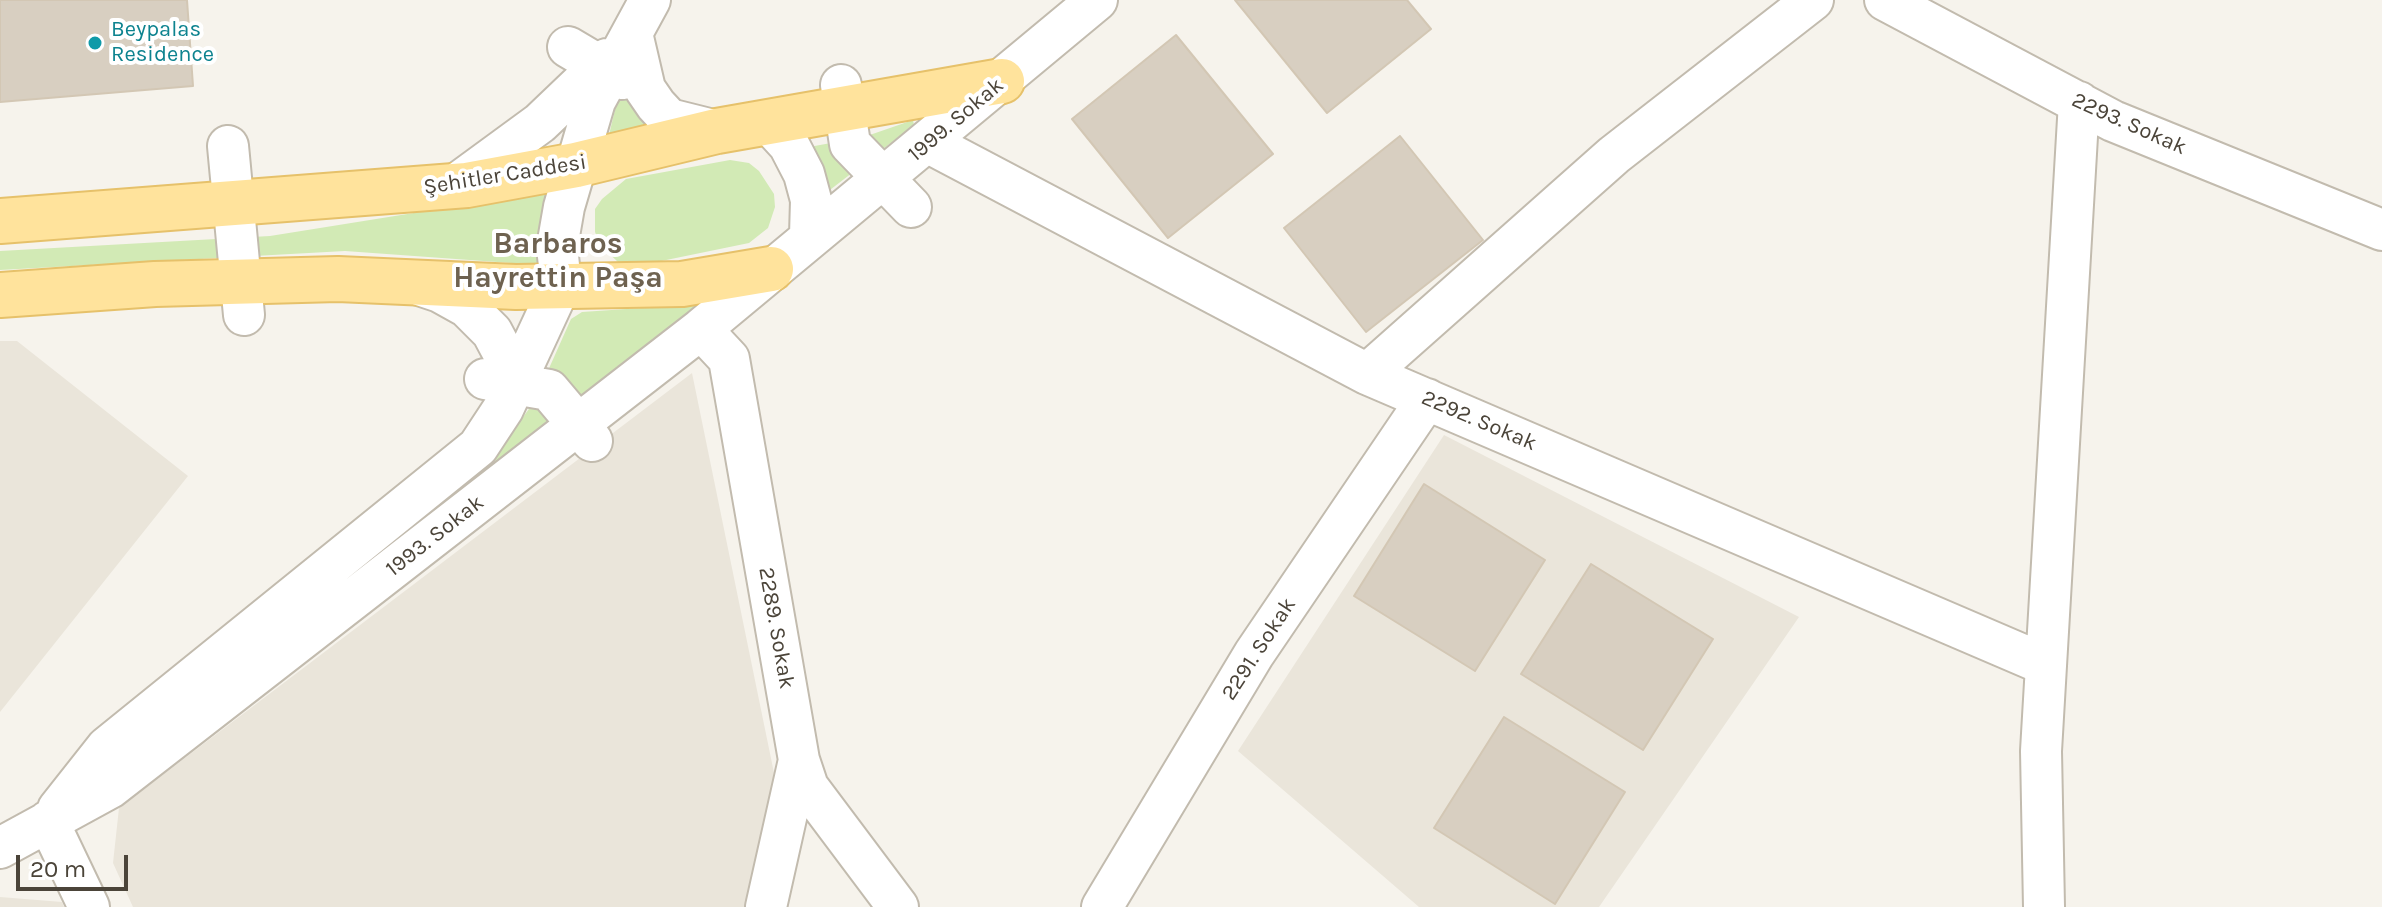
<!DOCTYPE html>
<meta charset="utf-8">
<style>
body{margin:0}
#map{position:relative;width:2382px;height:907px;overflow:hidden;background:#f6f3ec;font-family:Karla,sans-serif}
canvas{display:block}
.scale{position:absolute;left:16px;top:855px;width:112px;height:36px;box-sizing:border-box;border:4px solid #4b4439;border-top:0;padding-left:10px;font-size:24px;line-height:28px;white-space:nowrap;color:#4b4439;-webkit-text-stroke:6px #fff;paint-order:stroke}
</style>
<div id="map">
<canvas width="2382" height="907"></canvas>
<div class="scale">20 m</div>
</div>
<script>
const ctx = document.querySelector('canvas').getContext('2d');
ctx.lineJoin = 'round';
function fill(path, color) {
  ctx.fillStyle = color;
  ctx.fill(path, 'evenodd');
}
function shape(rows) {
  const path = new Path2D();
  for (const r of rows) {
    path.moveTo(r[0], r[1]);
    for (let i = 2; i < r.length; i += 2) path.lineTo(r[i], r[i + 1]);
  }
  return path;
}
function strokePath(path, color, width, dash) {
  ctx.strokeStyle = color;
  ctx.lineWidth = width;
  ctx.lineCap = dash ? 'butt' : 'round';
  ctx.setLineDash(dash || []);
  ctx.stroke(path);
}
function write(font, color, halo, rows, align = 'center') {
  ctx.font = font + ' Karla,sans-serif';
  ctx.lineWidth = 8;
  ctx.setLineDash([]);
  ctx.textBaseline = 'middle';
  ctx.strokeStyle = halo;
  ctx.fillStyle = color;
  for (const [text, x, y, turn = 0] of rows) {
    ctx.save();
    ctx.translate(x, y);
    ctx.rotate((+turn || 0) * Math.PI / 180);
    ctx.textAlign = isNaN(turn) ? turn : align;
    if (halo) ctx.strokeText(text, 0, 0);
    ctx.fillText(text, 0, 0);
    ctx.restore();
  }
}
const residential = shape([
 [0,341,17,341,188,476,0,712],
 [692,373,774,773,747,907,133,907,113,863,119,808],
 [1444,435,1799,617,1599,907,1419,907,1238,751],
 [0,897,62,902,64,907,0,907]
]);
const green = shape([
 [625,67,633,106,646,127,609,135],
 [913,120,914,125,826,193,809,147,864,137],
 [730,160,749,163,759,171,774,194,775,207,768,228,749,243,637,266,618,262,600,245,595,232,595,209,602,199,626,179],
 [551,191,539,265,345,251,0,270,0,251,270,236],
 [700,304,97,785,94,781,491,461,534,402,571,319,582,312]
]);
const building = shape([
 [0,0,187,0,193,86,0,102,0,0],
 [1235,0,1407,0,1431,29,1327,113,1235,0],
 [1176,35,1273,154,1168,238,1072,119,1176,35],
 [1400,136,1483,240,1366,332,1284,228,1400,136],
 [1424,484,1545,560,1475,671,1354,596,1424,484],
 [1591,564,1713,639,1643,750,1521,674,1591,564],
 [1504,717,1625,792,1555,904,1434,828,1504,717]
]);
const minor = shape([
 [1885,0,2113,121,2382,230],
 [632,33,645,89,656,105,669,119,717,131],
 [568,47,622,79],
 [841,85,850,144,911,207],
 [767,121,789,145,804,174,811,200,810,235],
 [929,143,1367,374,2046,665],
 [228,146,244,315],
 [454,186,540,123,607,59],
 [419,285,440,292,467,307,492,332,517,379],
 [701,329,729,359,799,760,808,787,898,907],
 [1367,374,1614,155,1813,0],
 [485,379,549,390,592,441],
 [58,809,107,747,478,447,503,409,561,284,557,247,564,207,595,101,650,0],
 [48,821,89,907],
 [0,848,110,788,701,329,1097,0],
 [766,907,799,760],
 [1102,907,1254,654,1427,399],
 [2044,907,2041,751,2079,102]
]);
const major = shape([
 [0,221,467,185,576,165,717,131,1002,81],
 [0,295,155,284,338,279,516,287,682,284,771,269]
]);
const markers = [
 [95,43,8,"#0f9aa8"]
];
const cultureNames = [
 ["Beypalas",111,30],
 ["Residence",111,55]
];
const streetNames = [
 ["1999. Sokak",956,120,-40],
 ["2293. Sokak",2129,124,24],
 ["Şehitler Caddesi",505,175,-9],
 ["2292. Sokak",1479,421,23],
 ["1993. Sokak",435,536,-38],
 ["2289. Sokak",776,628,80],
 ["2291. Sokak",1259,649,-57]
];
const districtNames = [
 ["Barbaros",558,244],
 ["Hayrettin Paşa",558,278]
];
fill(residential, '#eae5da');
fill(green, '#d2eab5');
fill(building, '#d8cfc1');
strokePath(building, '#d3c7b4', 2);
strokePath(minor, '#c2bbae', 44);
strokePath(major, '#e6c16a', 48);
strokePath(minor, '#fff', 40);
strokePath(major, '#ffe39c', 44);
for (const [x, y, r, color] of markers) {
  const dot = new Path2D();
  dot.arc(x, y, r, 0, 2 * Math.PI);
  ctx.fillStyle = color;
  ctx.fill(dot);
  strokePath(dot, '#fff', 3);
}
write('22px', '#0d838f', '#fff', cultureNames, 'left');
write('22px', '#4b4439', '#fff', streetNames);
write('bold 30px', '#6e6250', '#fff', districtNames);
</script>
